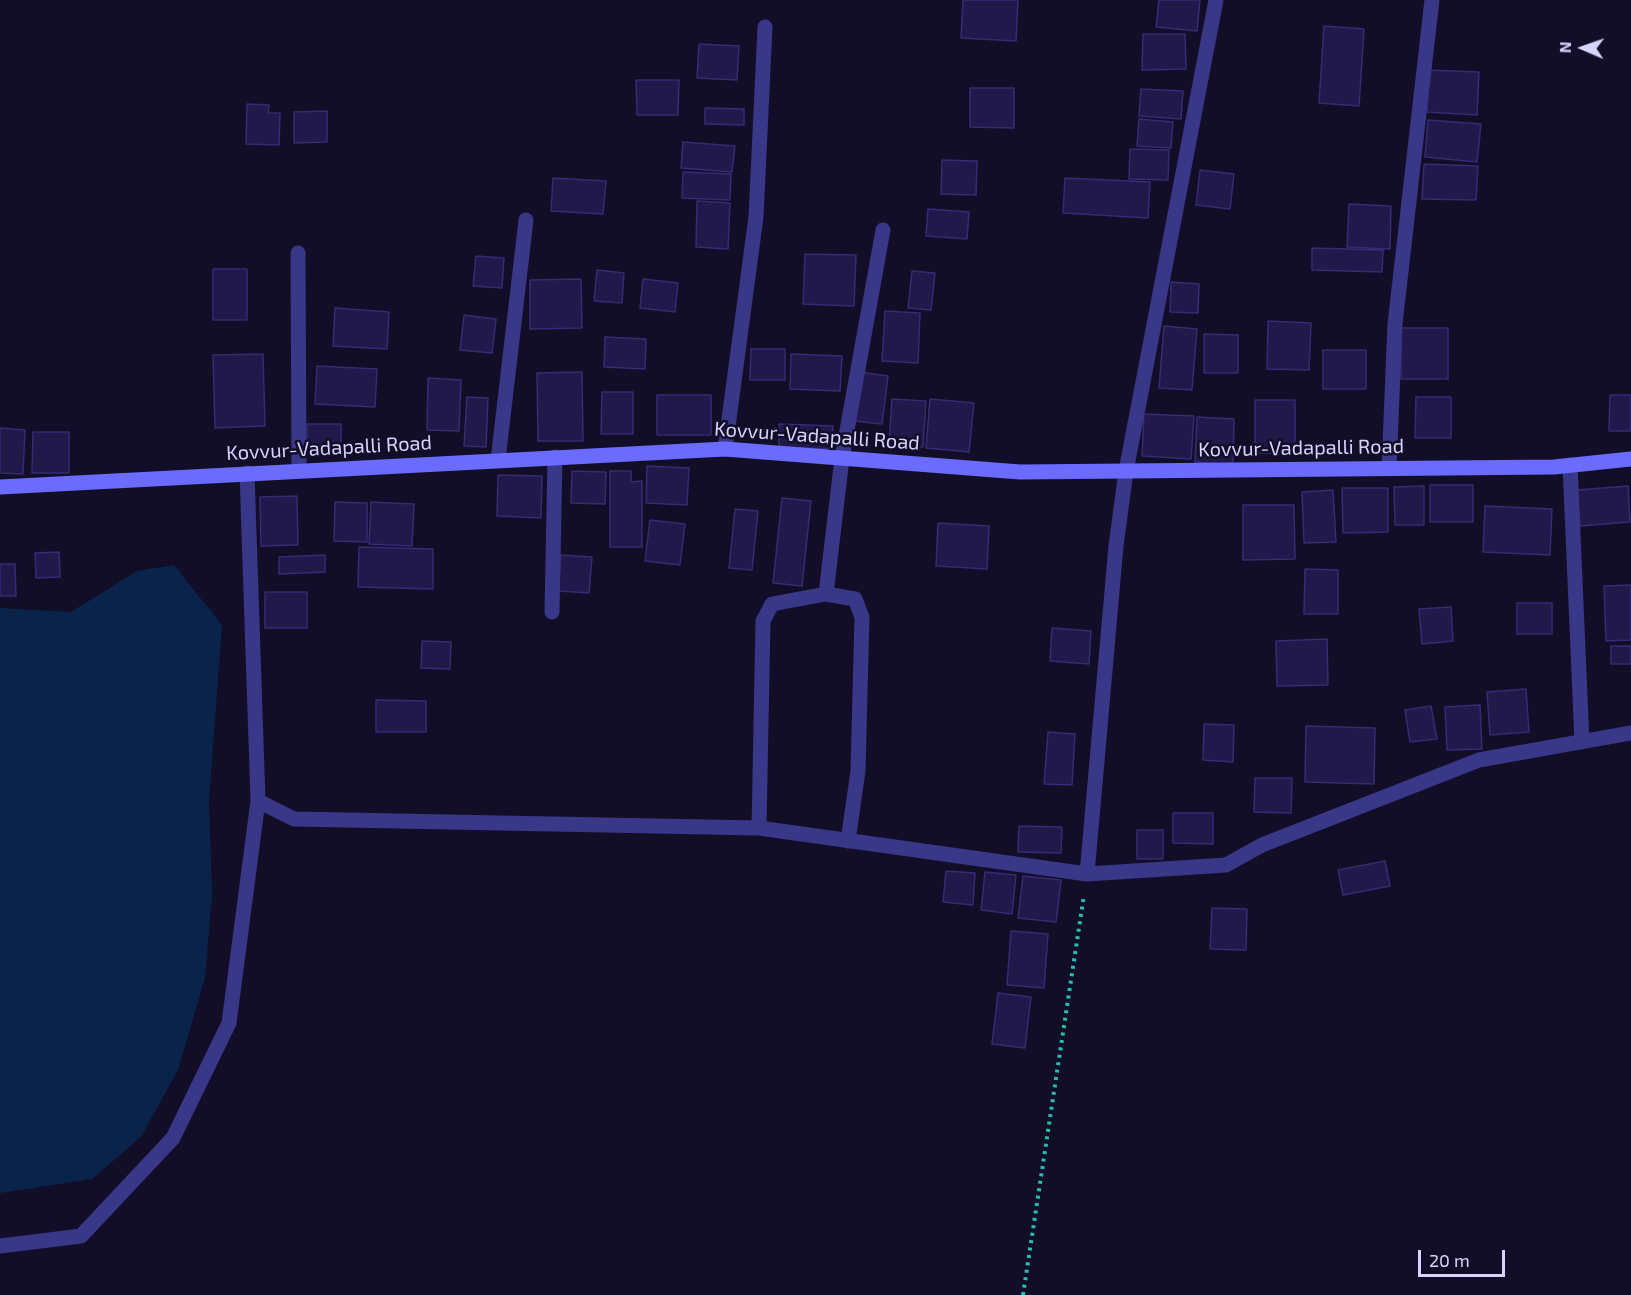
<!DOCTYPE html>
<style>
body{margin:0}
#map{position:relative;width:1631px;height:1295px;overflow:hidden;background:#120e27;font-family:"Exo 2",sans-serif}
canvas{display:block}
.north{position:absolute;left:1553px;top:18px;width:60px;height:60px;-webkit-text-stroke:4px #120e27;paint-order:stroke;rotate:272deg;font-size:16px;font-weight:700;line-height:24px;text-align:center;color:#d7d4ff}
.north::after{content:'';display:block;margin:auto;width:21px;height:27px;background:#d7d4ff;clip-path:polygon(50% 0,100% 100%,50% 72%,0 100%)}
.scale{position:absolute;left:1418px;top:1250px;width:87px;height:27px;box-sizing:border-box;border:3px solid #d7d4ff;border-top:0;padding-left:8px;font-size:18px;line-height:21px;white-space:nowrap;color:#d7d4ff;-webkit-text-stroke:4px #120e27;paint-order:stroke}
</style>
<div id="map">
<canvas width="1631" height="1295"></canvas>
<div class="north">N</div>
<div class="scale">20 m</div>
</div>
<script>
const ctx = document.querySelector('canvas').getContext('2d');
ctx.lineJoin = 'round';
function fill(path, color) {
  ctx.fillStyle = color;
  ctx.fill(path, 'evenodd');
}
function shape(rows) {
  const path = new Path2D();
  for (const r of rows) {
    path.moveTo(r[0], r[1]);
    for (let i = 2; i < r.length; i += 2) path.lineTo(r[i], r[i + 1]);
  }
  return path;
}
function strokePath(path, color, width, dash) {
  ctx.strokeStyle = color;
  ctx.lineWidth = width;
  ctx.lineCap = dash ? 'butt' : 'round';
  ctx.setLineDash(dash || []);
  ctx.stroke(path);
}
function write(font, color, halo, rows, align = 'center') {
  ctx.font = font + ' "Exo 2",sans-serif';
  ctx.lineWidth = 5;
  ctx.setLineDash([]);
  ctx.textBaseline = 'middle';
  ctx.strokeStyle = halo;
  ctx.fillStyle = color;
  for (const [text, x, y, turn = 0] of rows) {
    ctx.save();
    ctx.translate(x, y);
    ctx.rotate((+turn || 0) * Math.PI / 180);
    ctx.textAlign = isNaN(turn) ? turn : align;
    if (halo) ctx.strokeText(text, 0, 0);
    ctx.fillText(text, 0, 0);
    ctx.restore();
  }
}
const water = shape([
 [174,565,222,625,209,801,212,894,205,978,178,1070,141,1137,92,1179,0,1193,0,608,71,612,137,571]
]);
const building = shape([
 [963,0,1018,0,1016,41,961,38,963,0],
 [1159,0,1200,0,1197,31,1156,27,1159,0],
 [1324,26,1364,29,1359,106,1319,103,1324,26],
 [1143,34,1185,34,1186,69,1142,70,1143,34],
 [699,44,739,46,737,80,697,78,699,44],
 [1429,70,1479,72,1477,115,1427,112,1429,70],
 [636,80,679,80,678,115,637,115,636,80],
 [970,88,1014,88,1014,128,970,127,970,88],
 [1141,89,1183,91,1181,119,1139,116,1141,89],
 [247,104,269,105,268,113,280,113,279,145,246,144,247,104],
 [705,108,744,109,744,125,705,124,705,108],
 [327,111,327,142,294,143,294,112,327,111],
 [1139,119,1173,122,1171,148,1137,146,1139,119],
 [1428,120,1481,124,1477,162,1425,157,1428,120],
 [683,142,735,146,732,172,681,168,683,142],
 [1130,149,1169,150,1168,180,1129,179,1130,149],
 [942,160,977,161,976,195,941,194,942,160],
 [1424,164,1478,166,1476,200,1422,199,1424,164],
 [1200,170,1234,174,1230,209,1196,205,1200,170],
 [683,172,731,174,730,200,682,198,683,172],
 [553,178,606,181,603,214,551,211,553,178],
 [1065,178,1150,182,1148,218,1063,213,1065,178],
 [697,201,730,203,728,249,696,247,697,201],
 [1349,204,1391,206,1390,249,1347,247,1349,204],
 [928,209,969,212,967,239,926,236,928,209],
 [1312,248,1383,250,1382,272,1312,270,1312,248],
 [805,254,856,255,854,306,803,304,805,254],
 [476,256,504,258,502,288,473,286,476,256],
 [213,269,247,269,247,320,213,320,213,269],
 [597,270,624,273,622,303,594,301,597,270],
 [912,271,935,273,931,310,908,308,912,271],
 [581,279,582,328,530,329,530,280,581,279],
 [643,279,678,283,675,312,640,308,643,279],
 [1171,282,1199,284,1198,313,1170,312,1171,282],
 [335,308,389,312,387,349,333,346,335,308],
 [885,311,920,313,918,363,882,361,885,311],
 [464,315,496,319,492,353,460,350,464,315],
 [1268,321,1311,323,1309,370,1267,369,1268,321],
 [1164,326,1197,329,1192,390,1159,388,1164,326],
 [1401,328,1448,328,1448,379,1401,379,1401,328],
 [1204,334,1238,335,1238,373,1204,373,1204,334],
 [605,337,646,339,645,369,604,367,605,337],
 [751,349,785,349,785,380,750,380,751,349],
 [1323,350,1366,350,1366,389,1323,389,1323,350],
 [263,354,265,426,215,428,213,355,263,354],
 [791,354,842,356,840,391,790,389,791,354],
 [317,366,377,369,375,407,315,404,317,366],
 [582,372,583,441,538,441,537,373,582,372],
 [860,372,888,376,882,424,854,421,860,372],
 [428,378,461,380,459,431,427,430,428,378],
 [602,392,633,392,633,434,601,434,602,392],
 [657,395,711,395,711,435,657,435,657,395],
 [1610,395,1631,395,1631,431,1609,431,1610,395],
 [467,397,488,398,486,447,464,446,467,397],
 [1416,397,1451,397,1451,438,1415,438,1416,397],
 [892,399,926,401,923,447,889,444,892,399],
 [930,399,974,403,969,452,926,448,930,399],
 [1255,400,1295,400,1295,454,1255,453,1255,400],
 [1144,414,1194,416,1191,459,1142,456,1144,414],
 [1197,417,1234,419,1233,464,1195,462,1197,417],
 [307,424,341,424,341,452,307,452,307,424],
 [779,424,833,426,832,449,779,447,779,424],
 [0,428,25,430,23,474,0,473,0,428],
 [33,432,69,432,69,473,32,473,33,432],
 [647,466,689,468,687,505,646,503,647,466],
 [572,471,606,472,605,504,571,503,572,471],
 [610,471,631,471,631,482,642,481,642,547,610,547,610,471],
 [498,475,542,476,541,518,497,516,498,475],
 [1430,485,1473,485,1473,522,1430,522,1430,485],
 [1424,486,1424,525,1395,525,1394,487,1424,486],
 [1628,486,1630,522,1580,526,1577,490,1628,486],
 [1342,488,1388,488,1388,532,1343,533,1342,488],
 [1333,490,1336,542,1304,543,1302,492,1333,490],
 [297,496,298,545,261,546,260,497,297,496],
 [782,498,811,501,802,586,773,583,782,498],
 [335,502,367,503,367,542,334,541,335,502],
 [371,502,414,504,412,546,369,544,371,502],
 [1243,505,1294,505,1295,559,1243,560,1243,505],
 [1485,506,1552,509,1550,555,1483,552,1485,506],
 [735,509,758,511,752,570,729,568,735,509],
 [650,520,685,524,680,565,645,561,650,520],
 [938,523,989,526,987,569,936,566,938,523],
 [359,547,433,549,433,589,358,587,359,547],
 [59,552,60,577,36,578,35,553,59,552],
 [325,555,325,572,279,574,279,557,325,555],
 [561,555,592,557,589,593,558,591,561,555],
 [0,564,15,564,16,596,0,596,0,564],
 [1305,569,1338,570,1338,614,1304,614,1305,569],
 [1631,585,1631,640,1606,641,1604,586,1631,585],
 [265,592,307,592,307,628,265,628,265,592],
 [1517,603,1552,603,1552,634,1517,634,1517,603],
 [1451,607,1453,641,1422,644,1419,609,1451,607],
 [1052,628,1091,631,1089,664,1050,661,1052,628],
 [1327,639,1328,685,1277,686,1276,641,1327,639],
 [422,641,451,642,450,669,421,668,422,641],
 [1611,646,1631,646,1631,664,1611,664,1611,646],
 [1526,689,1529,732,1490,735,1487,692,1526,689],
 [376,700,426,701,426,732,376,732,376,700],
 [1480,705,1482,749,1447,750,1445,707,1480,705],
 [1431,706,1437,739,1410,742,1405,710,1431,706],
 [1204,724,1234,725,1233,762,1203,760,1204,724],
 [1306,726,1375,728,1374,784,1305,782,1306,726],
 [1048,732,1075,734,1072,785,1044,784,1048,732],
 [1255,778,1292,778,1291,813,1254,812,1255,778],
 [1173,813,1213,813,1213,844,1173,843,1173,813],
 [1019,826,1062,827,1061,853,1018,852,1019,826],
 [1137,830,1163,830,1163,859,1137,859,1137,830],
 [1385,861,1390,886,1343,895,1338,870,1385,861],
 [946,871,975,873,973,905,943,902,946,871],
 [985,872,1016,875,1012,914,981,910,985,872],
 [1023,876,1061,880,1056,922,1018,918,1023,876],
 [1212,908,1247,909,1246,950,1210,949,1212,908],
 [1011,931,1048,934,1044,988,1007,985,1011,931],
 [998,993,1031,997,1025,1048,992,1044,998,993]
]);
const path = shape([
 [1023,1295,1084,895]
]);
const minor = shape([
 [298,253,299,470],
 [725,449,756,217,765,27],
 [498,460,526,220],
 [1570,465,1582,742],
 [1389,468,1395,324,1432,0],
 [826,594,855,599,862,617,858,771,848,841],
 [552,612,555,457],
 [258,801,294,819,759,828,1087,874,1226,865,1262,845,1479,760,1631,733],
 [759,828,763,621,772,604,826,594,842,458,883,230],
 [1087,874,1116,546,1126,471,1216,0],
 [0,1246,81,1236,173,1138,229,1023,258,801,247,473]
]);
const secondary = shape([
 [0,487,725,449,1020,472,1554,467,1631,459]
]);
const streetNames = [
 ["Kovvur-Vadapalli Road",817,436,4],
 ["Kovvur-Vadapalli Road",329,448,-3],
 ["Kovvur-Vadapalli Road",1301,448,-1]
];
fill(water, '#0a234a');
fill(building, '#211949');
strokePath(building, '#372a76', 1.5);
strokePath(path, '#29bdb0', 4, [3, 4.5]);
strokePath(minor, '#383788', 15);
strokePath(secondary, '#6b6cff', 15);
write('20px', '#d7d4ff', '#120e27', streetNames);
</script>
